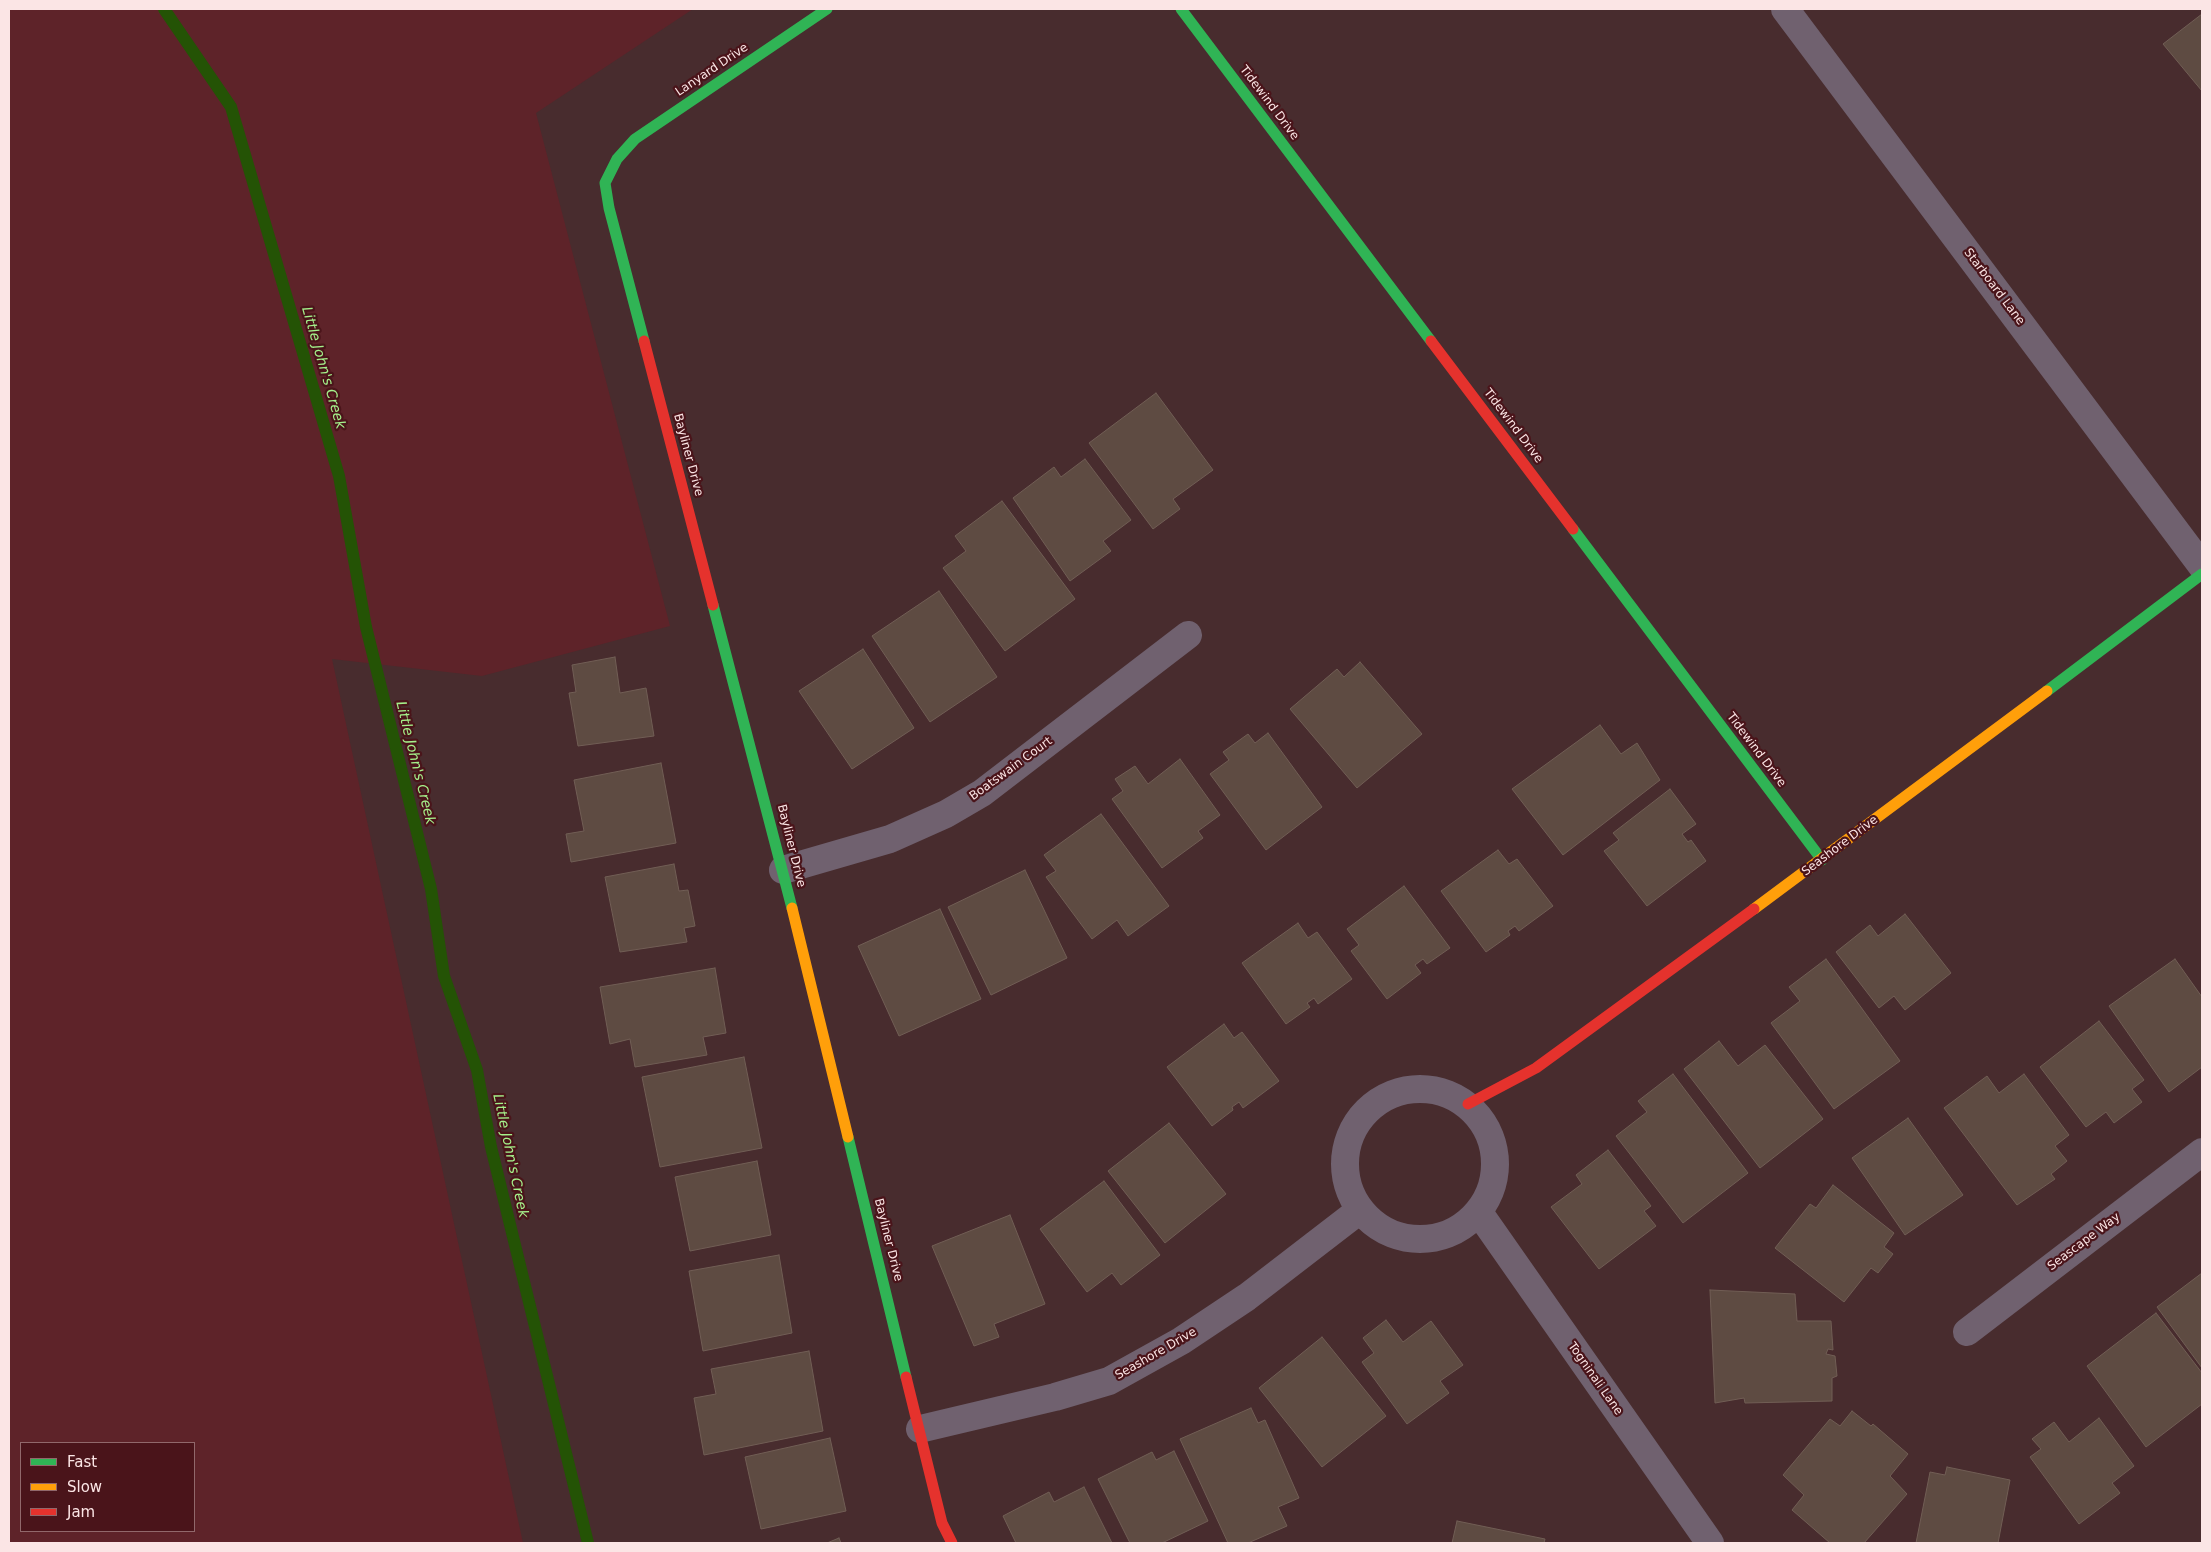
<!DOCTYPE html>
<style>
body{margin:0}
#map{position:relative;width:2211px;height:1552px;overflow:hidden;background:#482c2e;font-family:"DejaVu Sans",sans-serif}
canvas{display:block}
.frame{position:absolute;inset:0;border:10px solid #fbe5e5;pointer-events:none}
.legend{position:absolute;left:20px;top:1442px;width:175px;height:90px;box-sizing:border-box;background:#4a141a;border:1px solid #91686b;margin:0;padding:6px 9px;list-style:none;font-size:15px;color:#fbe5e5}
.legend li{display:flex;align-items:center;gap:10px;height:25px}
.legend b{width:25px;border:1px solid #91686b}
</style>
<div id="map">
<canvas width="2211" height="1552"></canvas>
<div class="frame"></div>
<ul class="legend">
<li><b style="height:6px;background:#30b455"></b>Fast</li>
<li><b style="height:6px;background:#ff9f0a"></b>Slow</li>
<li><b style="height:6px;background:#e5322d"></b>Jam</li>
</ul>
</div>
<script>
const ctx = document.querySelector('canvas').getContext('2d');
ctx.lineJoin = 'round';
function fill(path, color) {
  ctx.fillStyle = color;
  ctx.fill(path, 'evenodd');
}
function shape(rows) {
  const path = new Path2D();
  for (const r of rows) {
    if (r.length === 3) {
      path.moveTo(r[0] + r[2], r[1]);
      path.arc(r[0], r[1], r[2], 0, 2 * Math.PI);
      continue;
    }
    path.moveTo(r[0], r[1]);
    for (let i = 2; i < r.length; i += 2) path.lineTo(r[i], r[i + 1]);
  }
  return path;
}
function strokePath(path, color, width, dash) {
  ctx.strokeStyle = color;
  ctx.lineWidth = width;
  ctx.lineCap = dash ? 'butt' : 'round';
  ctx.setLineDash(dash || []);
  ctx.stroke(path);
}
function write(font, color, halo, rows, align = 'center') {
  ctx.font = font + ' "DejaVu Sans",sans-serif';
  ctx.lineWidth = 4.5;
  ctx.setLineDash([]);
  ctx.textBaseline = 'middle';
  ctx.strokeStyle = halo;
  ctx.fillStyle = color;
  for (const [text, x, y, turn = 0] of rows) {
    ctx.save();
    ctx.translate(x, y);
    ctx.rotate((+turn || 0) * Math.PI / 180);
    ctx.textAlign = isNaN(turn) ? turn : align;
    if (halo) ctx.strokeText(text, 0, 0);
    ctx.fillText(text, 0, 0);
    ctx.restore();
  }
}
const built = shape([
 [9,9,693,9,536,113,670,626,482,676,332,659,523,1543,9,1543],
 [21,1443,194,1443,194,1531,21,1531]
]);
const stream = shape([
 [164,9,231,107,339,476,366,627,431,889,444,976,477,1070,491,1147,588,1543]
]);
const building = shape([
 [2202,14,2202,91,2163,44,2202,14],
 [1156,393,1213,470,1173,499,1180,509,1153,529,1089,443,1156,393],
 [1085,459,1131,520,1103,541,1111,551,1070,581,1013,498,1054,467,1061,477,1085,459],
 [1002,501,1075,599,1005,651,943,568,966,551,955,536,1002,501],
 [939,591,997,677,930,722,872,636,939,591],
 [863,649,914,728,852,769,799,691,863,649],
 [615,657,620,693,646,688,654,736,578,746,569,693,576,692,572,665,615,657],
 [1360,662,1422,734,1357,788,1290,709,1337,669,1344,677,1360,662],
 [1600,725,1621,754,1637,743,1660,780,1563,855,1512,789,1600,725],
 [1268,733,1322,807,1266,850,1210,774,1229,760,1223,752,1248,734,1255,743,1268,733],
 [1180,759,1220,815,1198,831,1203,838,1162,868,1112,799,1123,791,1115,779,1135,766,1148,784,1180,759],
 [661,763,676,843,571,862,566,834,584,831,574,780,661,763],
 [1670,789,1696,824,1682,834,1688,842,1691,840,1706,861,1647,906,1604,851,1619,840,1613,833,1670,789],
 [1101,814,1169,906,1128,936,1117,920,1092,939,1046,877,1056,871,1044,855,1101,814],
 [1498,850,1509,864,1517,859,1553,906,1519,931,1515,926,1508,931,1510,935,1486,952,1441,891,1498,850],
 [674,864,679,891,688,890,695,926,684,928,687,942,620,952,605,877,674,864],
 [1025,870,1067,958,991,995,948,907,1025,870],
 [1404,886,1450,948,1427,964,1423,959,1415,965,1421,973,1387,999,1351,951,1359,945,1347,929,1404,886],
 [940,909,981,999,899,1036,858,946,940,909],
 [1905,914,1951,973,1905,1010,1894,996,1879,1008,1836,952,1870,925,1878,936,1905,914],
 [1298,923,1308,938,1317,932,1352,979,1318,1004,1314,998,1307,1003,1310,1007,1286,1024,1242,963,1298,923],
 [1826,959,1900,1061,1834,1109,1771,1023,1800,1001,1789,987,1826,959],
 [2175,959,2202,997,2202,1067,2169,1092,2109,1006,2175,959],
 [715,968,726,1033,703,1037,707,1055,635,1067,630,1039,610,1044,600,987,715,968],
 [2099,1021,2144,1080,2132,1089,2142,1102,2114,1123,2106,1112,2086,1127,2040,1067,2099,1021],
 [1224,1024,1234,1038,1242,1032,1279,1081,1243,1108,1239,1102,1232,1107,1233,1110,1212,1126,1167,1067,1224,1024],
 [1719,1041,1738,1066,1765,1045,1823,1119,1760,1168,1684,1069,1719,1041],
 [744,1057,762,1148,660,1167,642,1077,744,1057],
 [1673,1074,1748,1173,1683,1223,1616,1136,1647,1112,1638,1101,1673,1074],
 [2024,1074,2069,1135,2055,1146,2067,1161,2051,1174,2055,1179,2017,1205,1944,1108,1987,1076,1999,1093,2024,1074],
 [1908,1118,1963,1195,1905,1235,1852,1158,1908,1118],
 [1169,1123,1226,1194,1165,1243,1108,1171,1169,1123],
 [1608,1150,1651,1206,1644,1211,1656,1226,1599,1269,1551,1207,1582,1184,1576,1175,1608,1150],
 [757,1161,771,1235,690,1251,675,1177,757,1161],
 [1104,1181,1160,1255,1121,1285,1112,1273,1087,1292,1040,1229,1104,1181],
 [1833,1185,1894,1233,1884,1247,1893,1254,1878,1273,1871,1268,1844,1302,1775,1248,1810,1204,1816,1208,1833,1185],
 [1010,1215,1045,1304,994,1324,999,1337,974,1346,932,1246,1010,1215],
 [779,1255,792,1333,703,1351,689,1271,779,1255],
 [2202,1273,2202,1368,2157,1307,2202,1273],
 [1710,1290,1795,1294,1797,1321,1831,1321,1833,1350,1828,1349,1826,1354,1835,1356,1837,1376,1832,1378,1832,1401,1745,1403,1744,1398,1715,1403,1710,1290],
 [2156,1313,2202,1373,2202,1404,2146,1447,2087,1366,2156,1313],
 [1386,1320,1403,1342,1431,1321,1463,1365,1440,1381,1449,1393,1407,1424,1362,1362,1374,1353,1363,1338,1386,1320],
 [1322,1337,1386,1416,1322,1467,1259,1388,1322,1337],
 [809,1351,823,1431,704,1455,694,1398,716,1394,711,1369,809,1351],
 [1251,1408,1258,1423,1265,1420,1299,1498,1278,1507,1287,1526,1248,1543,1228,1543,1180,1439,1251,1408],
 [1852,1411,1871,1426,1873,1424,1908,1454,1890,1476,1907,1494,1864,1543,1830,1543,1792,1510,1804,1495,1783,1475,1830,1419,1840,1426,1852,1411],
 [2099,1418,2134,1466,2112,1483,2120,1493,2079,1524,2030,1457,2041,1449,2032,1439,2054,1422,2069,1442,2099,1418],
 [830,1438,846,1511,761,1529,745,1457,830,1438],
 [1174,1451,1208,1521,1162,1543,1130,1543,1098,1479,1152,1452,1156,1460,1174,1451],
 [1947,1467,2010,1480,1998,1543,1916,1543,1930,1472,1945,1475,1947,1467],
 [1084,1487,1112,1543,1016,1543,1003,1516,1049,1492,1054,1502,1084,1487],
 [1457,1521,1545,1539,1544,1543,1452,1543,1457,1521],
 [839,1538,841,1543,827,1543,839,1538]
]);
const street = shape([
 [1785,9,2202,566],
 [783,870,890,839,946,814,982,793,1188,635],
 [1420,1164,75],
 [1480,1214,1710,1543],
 [1967,1332,2202,1152],
 [920,1429,1055,1397,1109,1381,1181,1341,1247,1297,1360,1210]
]);
const fast = shape([
 [1181,9,1431,341],
 [644,341,609,208,605,183,617,159,635,139,827,9],
 [1573,529,1822,860],
 [713,605,792,908],
 [2047,691,2202,574],
 [848,1137,906,1377]
]);
const slow = shape([
 [792,908,848,1137],
 [1754,909,2047,691]
]);
const jam = shape([
 [644,341,713,605],
 [1431,341,1573,529],
 [1468,1104,1536,1068,1754,909],
 [906,1377,942,1523,952,1543]
]);
const streetNames = [
 ["Lanyard Drive",712,70,-34],
 ["Tidewind Drive",1269,103,53],
 ["Starboard Lane",1994,287,53],
 ["Tidewind Drive",1513,426,53],
 ["Bayliner Drive",688,455,75],
 ["Tidewind Drive",1756,750,53],
 ["Boatswain Court",1011,769,-36],
 ["Bayliner Drive",791,846,76],
 ["Seashore Drive",1840,846,-37],
 ["Bayliner Drive",888,1240,76],
 ["Seascape Way",2084,1242,-37],
 ["Seashore Drive",1156,1354,-30],
 ["Togninali Lane",1595,1379,55]
];
const waterNames = [
 ["Little John's Creek",323,368,74],
 ["Little John's Creek",415,763,76],
 ["Little John's Creek",510,1156,78]
];
fill(built, '#5e2329');
strokePath(stream, '#245305', 12);
fill(building, '#5e4b42');
strokePath(building, '#715e55', 1);
strokePath(street, '#70616f', 28);
strokePath(fast, '#30b455', 11);
strokePath(slow, '#ff9f0a', 11);
strokePath(jam, '#e5322d', 11);
write('12px', '#fbe5e5', '#4a141a', streetNames);
write('italic 14px', '#a5f18b', '#4a141a', waterNames);
</script>
